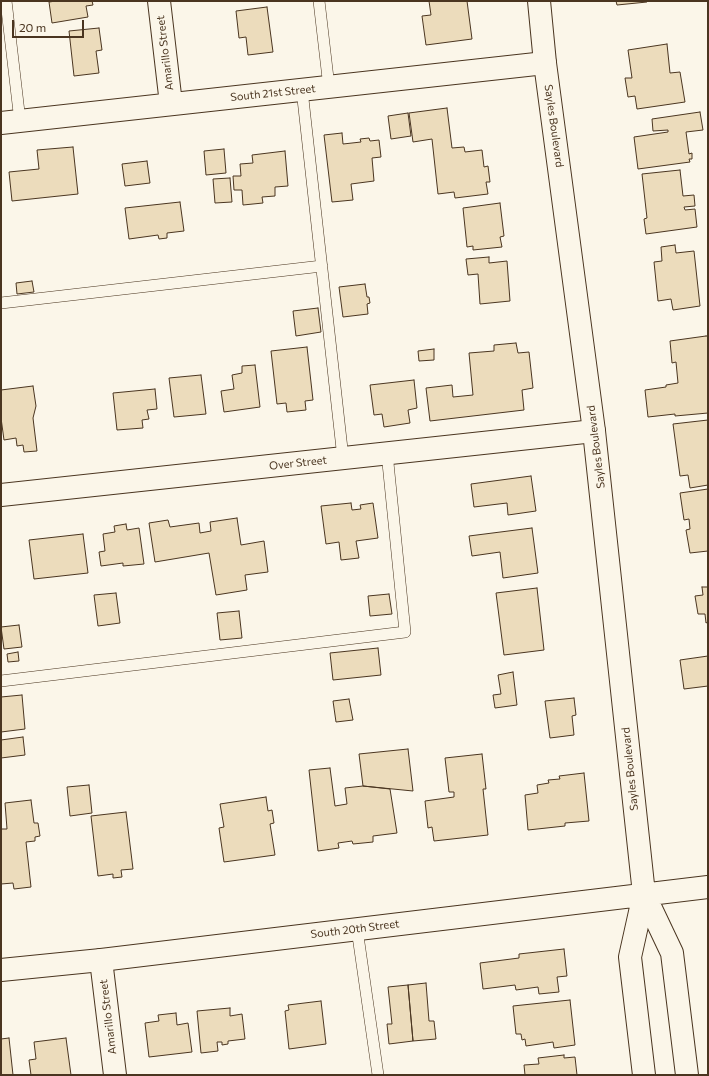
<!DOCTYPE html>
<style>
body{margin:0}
#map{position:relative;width:709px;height:1076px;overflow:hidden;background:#fbf6e9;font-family:Commissioner,sans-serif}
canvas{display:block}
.frame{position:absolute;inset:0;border:2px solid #4a3520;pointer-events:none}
.scale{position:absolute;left:12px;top:20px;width:72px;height:18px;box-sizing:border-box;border:2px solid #4a3520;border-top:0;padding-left:5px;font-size:12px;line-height:14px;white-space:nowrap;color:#4a3520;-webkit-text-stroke:3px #fbf6e9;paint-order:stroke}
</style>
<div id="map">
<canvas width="709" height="1076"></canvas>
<div class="frame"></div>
<div class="scale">20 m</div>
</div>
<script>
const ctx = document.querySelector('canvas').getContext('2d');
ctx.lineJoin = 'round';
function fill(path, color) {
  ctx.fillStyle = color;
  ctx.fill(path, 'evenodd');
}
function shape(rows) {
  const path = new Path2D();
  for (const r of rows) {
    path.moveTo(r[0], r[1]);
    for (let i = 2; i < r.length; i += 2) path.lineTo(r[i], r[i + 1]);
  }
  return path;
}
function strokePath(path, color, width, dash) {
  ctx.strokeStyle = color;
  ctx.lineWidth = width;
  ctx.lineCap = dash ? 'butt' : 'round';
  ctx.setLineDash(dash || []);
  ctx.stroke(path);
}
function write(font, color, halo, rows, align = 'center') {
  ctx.font = font + ' Commissioner,sans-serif';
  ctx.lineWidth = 3;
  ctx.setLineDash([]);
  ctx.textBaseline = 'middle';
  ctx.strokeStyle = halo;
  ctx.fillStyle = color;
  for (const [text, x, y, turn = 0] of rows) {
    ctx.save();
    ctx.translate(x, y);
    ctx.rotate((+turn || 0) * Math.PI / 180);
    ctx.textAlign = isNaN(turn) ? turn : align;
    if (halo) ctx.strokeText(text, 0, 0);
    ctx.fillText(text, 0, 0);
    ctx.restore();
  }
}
const building = shape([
 [56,1,92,1,93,5,86,6,88,17,52,23,49,2,56,1],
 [429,1,467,1,472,39,426,45,422,16,431,15,429,1],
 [616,1,647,1,647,2,617,5,616,1],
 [267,7,273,52,248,55,246,37,239,38,236,11,267,7],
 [99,28,102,50,96,51,99,73,74,76,69,31,99,28],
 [667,44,670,73,680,72,685,102,637,109,635,96,628,97,625,78,632,78,628,50,667,44],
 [447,108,452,148,464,147,465,152,482,150,484,167,488,166,490,182,486,182,488,194,455,198,454,192,438,194,432,139,413,142,409,113,447,108],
 [700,112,703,130,686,132,689,154,692,153,692,159,689,159,690,162,638,169,634,137,668,132,668,130,653,131,652,119,700,112],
 [408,113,411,136,391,139,388,116,408,113],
 [342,133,343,144,361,142,360,139,369,138,370,141,379,140,381,157,372,158,374,181,351,184,353,200,332,202,324,135,342,133],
 [73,147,78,194,12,201,9,172,39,169,37,150,73,147],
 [224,149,226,173,206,175,204,151,224,149],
 [285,151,288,186,275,187,275,196,262,197,263,203,243,205,242,190,234,190,233,176,241,176,240,164,253,163,252,155,285,151],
 [147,161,150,183,125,186,122,164,147,161],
 [680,170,683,196,694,195,695,206,684,207,685,210,695,209,697,227,646,234,644,219,647,218,642,174,680,170],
 [230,178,232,202,215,203,213,179,230,178],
 [180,202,184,231,167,233,167,238,159,239,158,235,129,239,125,208,180,202],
 [500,203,504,236,500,237,502,247,473,250,473,246,467,247,463,208,500,203],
 [675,245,676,253,694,251,700,306,673,310,671,299,658,301,654,262,662,261,661,247,675,245],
 [489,257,489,263,507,261,510,301,480,304,478,274,468,275,466,259,489,257],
 [32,281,34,292,17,294,16,283,32,281],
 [365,284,367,297,369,297,370,303,367,304,368,314,343,317,339,287,365,284],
 [318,308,321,332,296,336,293,311,318,308],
 [706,336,708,336,708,413,675,416,675,414,648,417,645,390,666,387,666,385,678,383,676,362,672,363,670,341,706,336],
 [516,343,518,353,529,352,533,388,522,390,524,410,430,421,426,388,452,385,453,397,473,395,469,353,494,351,494,345,516,343],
 [307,347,313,400,305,401,306,410,287,412,286,403,277,404,271,351,307,347],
 [434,349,434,360,419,361,418,351,434,349],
 [255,365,260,407,224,412,221,391,234,389,232,375,242,373,242,366,255,365],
 [201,375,206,414,174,417,169,378,201,375],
 [414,380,417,408,408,410,410,423,384,427,382,414,374,415,370,385,414,380],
 [33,386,36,406,33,418,37,451,24,452,23,445,17,446,16,438,4,440,1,418,1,390,33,386],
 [155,389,157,409,147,410,149,419,142,420,143,428,117,430,113,393,155,389],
 [708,420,708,485,690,488,688,475,680,476,673,424,708,420],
 [531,476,536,511,508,515,507,503,474,507,471,484,531,476],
 [708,489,708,551,690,553,686,530,690,529,689,519,684,520,680,493,708,489],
 [351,503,352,510,361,509,360,505,373,503,378,538,356,541,359,558,341,560,339,542,326,544,321,506,351,503],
 [237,518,241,545,264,541,268,572,245,575,247,590,216,595,209,553,155,562,149,523,168,520,170,527,199,523,200,533,211,531,210,522,237,518],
 [126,524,127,530,139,528,144,564,123,566,123,563,101,566,99,552,105,551,103,534,115,532,114,526,126,524],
 [532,528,538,573,503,578,500,552,472,556,469,536,532,528],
 [83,534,88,573,34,579,29,540,83,534],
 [702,587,708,587,708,622,706,623,705,614,698,614,695,596,703,595,702,587],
 [537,588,544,650,504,655,496,593,537,588],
 [116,593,120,623,98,626,94,595,116,593],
 [389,594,392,614,370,616,368,596,389,594],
 [239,611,242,638,220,640,217,613,239,611],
 [19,625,22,647,4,649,1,627,19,625],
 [378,648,381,675,333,680,330,653,378,648],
 [18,652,19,661,8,662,7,654,18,652],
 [708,656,708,686,684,689,680,660,708,656],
 [513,672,517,705,495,708,493,695,501,694,498,675,513,672],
 [22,695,25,729,1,732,1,697,22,695],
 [574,698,576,715,572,716,574,735,550,738,545,701,574,698],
 [349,699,353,720,336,722,333,701,349,699],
 [23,737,25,755,1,758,1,740,23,737],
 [408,749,413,791,363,786,359,754,408,749],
 [482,754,486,789,483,789,488,835,434,841,432,827,428,828,425,801,454,797,454,792,449,792,445,758,482,754],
 [330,768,335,806,347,804,345,788,363,786,390,789,397,833,373,836,373,842,353,844,352,841,338,843,339,848,318,851,309,770,330,768],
 [584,773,589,821,565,823,565,826,528,830,525,795,538,793,537,785,549,783,548,780,560,779,559,776,584,773],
 [89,785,92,813,70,816,67,787,89,785],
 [266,797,268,811,272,810,274,823,270,824,275,855,224,862,219,828,224,827,220,804,266,797],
 [31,800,34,823,38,823,40,836,35,837,35,841,26,842,31,887,14,889,13,883,1,884,1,829,7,829,5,803,31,800],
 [126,812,133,869,121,870,122,877,113,878,113,874,98,876,91,816,126,812],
 [564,949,567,976,557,977,559,992,539,994,538,987,516,990,515,985,483,989,480,963,519,958,519,954,564,949],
 [426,983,429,1021,434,1021,436,1039,413,1041,408,985,426,983],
 [408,985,413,1041,389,1044,387,1024,392,1024,388,987,408,985],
 [570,1000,575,1045,554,1048,553,1042,526,1046,525,1039,522,1040,521,1034,516,1034,513,1006,570,1000],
 [321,1001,326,1044,289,1049,285,1011,289,1010,288,1005,321,1001],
 [230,1008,230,1016,242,1014,245,1039,228,1041,228,1044,222,1045,222,1042,217,1042,218,1051,201,1053,197,1011,230,1008],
 [176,1013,177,1025,188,1023,192,1052,149,1057,145,1023,159,1021,158,1015,176,1013],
 [9,1038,13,1075,1,1075,1,1039,9,1038],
 [66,1038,71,1075,31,1075,29,1060,36,1059,34,1042,66,1038],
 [564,1055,564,1058,575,1057,577,1075,525,1075,524,1065,539,1064,538,1058,564,1055]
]);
const lane = shape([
 [6,1,20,121],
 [319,1,329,87],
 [302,90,343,458],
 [1,303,322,266],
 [1,681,405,632,387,453],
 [357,929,378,1075]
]);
const street = shape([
 [159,1,171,104],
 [1,123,545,63],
 [1,495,594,431],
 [101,960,115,1075]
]);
const secondary = shape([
 [539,1,545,63,594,431,644,894,630,957,644,1075],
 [644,894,672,953,687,1075],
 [1,970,101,960,708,887]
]);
const streetNames = [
 ["Amarillo Street",165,53,-97],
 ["South 21st Street",273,93,-6],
 ["Sayles Boulevard",554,126,82],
 ["Sayles Boulevard",596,447,-97],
 ["Over Street",298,463,-6],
 ["Sayles Boulevard",630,769,-96],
 ["South 20th Street",355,929,-7],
 ["Amarillo Street",108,1017,-97]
];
fill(building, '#ecdcbc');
strokePath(building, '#4a3520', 1);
strokePath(lane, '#4a3520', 12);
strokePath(street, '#4a3520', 24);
strokePath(secondary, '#4a3520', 24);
strokePath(lane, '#fbf6e9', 11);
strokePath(street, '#fbf6e9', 22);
strokePath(secondary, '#fbf6e9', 22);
write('11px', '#4a3520', '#fbf6e9', streetNames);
</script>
